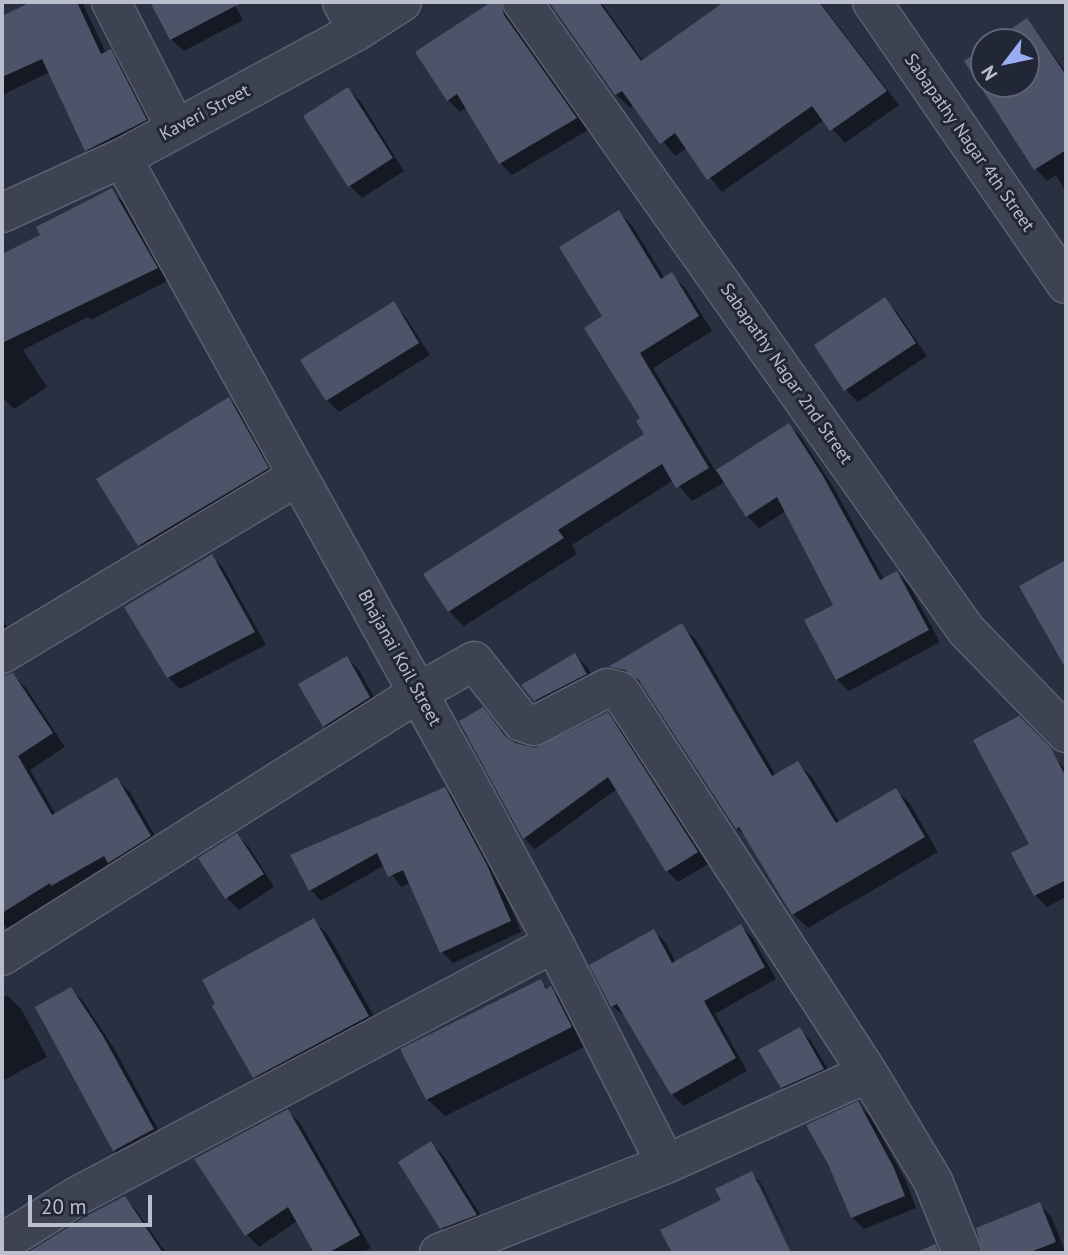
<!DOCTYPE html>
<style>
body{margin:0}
#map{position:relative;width:1068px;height:1255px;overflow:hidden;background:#293042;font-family:"PT Sans",sans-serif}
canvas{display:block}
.frame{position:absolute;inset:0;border:4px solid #bbbecc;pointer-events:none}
.north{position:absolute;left:970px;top:28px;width:70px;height:70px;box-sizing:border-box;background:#222737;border:2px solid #5f6373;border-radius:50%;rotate:238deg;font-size:19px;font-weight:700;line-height:28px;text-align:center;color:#bbbecc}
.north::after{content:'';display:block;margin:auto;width:24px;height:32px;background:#99adf2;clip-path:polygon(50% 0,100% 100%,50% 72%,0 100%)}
.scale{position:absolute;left:28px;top:1195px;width:124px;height:32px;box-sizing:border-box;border:4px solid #bbbecc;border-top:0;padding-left:9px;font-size:21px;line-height:24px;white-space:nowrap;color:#bbbecc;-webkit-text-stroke:5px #222737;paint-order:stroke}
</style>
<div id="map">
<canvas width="1068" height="1255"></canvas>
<div class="frame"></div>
<div class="north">N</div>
<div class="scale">20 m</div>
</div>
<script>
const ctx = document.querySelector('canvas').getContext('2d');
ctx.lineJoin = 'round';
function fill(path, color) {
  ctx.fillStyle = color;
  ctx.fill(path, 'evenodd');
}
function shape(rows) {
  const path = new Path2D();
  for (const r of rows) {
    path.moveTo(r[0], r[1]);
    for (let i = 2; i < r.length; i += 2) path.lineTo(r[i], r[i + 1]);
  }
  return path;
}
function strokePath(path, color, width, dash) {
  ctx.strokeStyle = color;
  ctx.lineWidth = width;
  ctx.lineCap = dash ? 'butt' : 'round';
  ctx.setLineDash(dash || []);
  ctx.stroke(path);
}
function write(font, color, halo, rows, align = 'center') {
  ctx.font = font + ' "PT Sans",sans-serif';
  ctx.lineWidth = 6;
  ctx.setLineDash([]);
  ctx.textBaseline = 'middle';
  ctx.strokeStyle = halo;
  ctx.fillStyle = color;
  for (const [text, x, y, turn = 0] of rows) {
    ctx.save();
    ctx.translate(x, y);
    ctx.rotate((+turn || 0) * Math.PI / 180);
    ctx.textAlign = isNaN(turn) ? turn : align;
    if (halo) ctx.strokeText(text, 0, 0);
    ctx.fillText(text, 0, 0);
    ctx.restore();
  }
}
const shadow = shape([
 [36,2,82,2,106,53,110,51,122,64,158,132,99,162,87,150,50,72,2,95,2,18],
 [151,2,233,2,243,20,184,51,171,39],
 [494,2,507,2,516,29,588,130,512,175,500,163,467,107,460,112,448,100,417,53],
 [551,2,601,2,643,61,727,2,820,2,899,105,845,143,824,120,722,192,687,148,675,156,634,105,630,108,616,94],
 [1027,20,1066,72,1066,192,1056,175,1047,181,1035,168,966,61,984,49,984,84,1026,84,1026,42,995,42],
 [348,89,360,101,404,171,362,198,350,186],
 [112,191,124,203,169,280,91,320,88,317,23,350,47,387,14,409,2,397,2,256,42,236],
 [619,212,633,227,665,279,671,274,686,289,712,331,653,368,716,472,789,425,801,437,835,490,884,580,897,573,909,585,940,642,849,691,837,679,835,606,786,511,759,528,747,516,725,482,692,501,674,480,572,545,577,554,464,626,449,611,646,434,605,317],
 [884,299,896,311,927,356,858,402,846,390,816,345],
 [393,304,405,316,430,355,339,412,327,400],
 [229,399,241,411,279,481,152,557,140,545,99,480],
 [211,556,223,568,266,645,180,689,168,677],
 [2,618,12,635,2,641],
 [681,625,696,640,776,776,797,763,812,777,840,823,896,790,910,804,938,852,808,928,793,914,748,839,737,828,641,683,625,681,611,667],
 [575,655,587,667,598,686,547,712,535,700],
 [347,658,359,670,381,710,336,738,324,726],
 [13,675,26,688,65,747,30,770,56,815,116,779,130,792,163,850,9,930,2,923,2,677],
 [482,709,510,741,535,750,607,714,619,726,708,864,678,882,667,871,617,789,535,849,524,838],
 [1018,718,1066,770,1066,799,1062,801,1066,808,1066,897,1047,907,1035,895],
 [445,789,456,800,498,878,521,932,453,963,442,952,410,883,401,887,385,865,321,901,310,889],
 [237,835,249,847,274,887,239,910,227,898],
 [313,920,328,935,383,1032,270,1092,255,1077],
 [741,926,753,938,776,979,715,1014,747,1071,684,1106,672,1094,626,1017,612,1006,654,931,666,943,676,963],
 [540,981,569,1006,588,1045,445,1116,427,1099],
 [71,989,83,1001,115,1050,165,1142,126,1162,114,1150],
 [7,995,22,1010,47,1057,2,1081,2,999],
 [799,1029,811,1041,835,1081,794,1099,782,1087],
 [858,1104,870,1116,906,1181,916,1208,864,1229,852,1217],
 [288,1111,300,1123,371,1248,361,1253,316,1253,297,1221,259,1247,247,1235],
 [431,1143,443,1155,488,1227,454,1240,442,1228],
 [751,1173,761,1183,795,1253,759,1183,755,1183,789,1253,674,1253,662,1231,723,1201],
 [124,1198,136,1210,166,1253,27,1253],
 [1039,1204,1051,1216,1066,1253,983,1253,984,1245]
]);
const building = shape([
 [31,2,77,2,101,54,111,49,147,120,85,151,42,59,2,77,2,16],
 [150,2,243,2,170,40],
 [491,2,501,2,504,15,577,118,499,164,457,94,447,101,415,52],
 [549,2,599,2,641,61,724,2,819,2,887,91,830,131,812,106,707,180,675,133,660,144,622,91,615,95],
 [1027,18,1066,75,1066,150,1034,170,964,61,984,47,984,84,1026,84,1026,42,992,42],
 [348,87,393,158,348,187,303,116],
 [112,188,158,268,2,343,2,254,40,235,36,227],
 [619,210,661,279,672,272,699,316,640,353,709,468,676,488,662,464,558,530,564,538,448,612,423,574,644,434,636,421,640,418,584,328,602,316,559,247],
 [885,297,916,343,844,391,814,345],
 [394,301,419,343,326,401,300,360],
 [229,397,269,468,138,546,96,479],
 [789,423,823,476,880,580,897,571,929,630,836,680,804,620,833,605,777,497,746,517,716,470],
 [212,554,255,632,167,678,124,607],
 [1066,560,1066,669,1019,586],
 [682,623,772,776,798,761,836,823,896,788,925,837,792,915,739,827,736,829,638,679,625,670,608,667],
 [575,653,587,674,534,701,521,685],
 [347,656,370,697,323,727,298,684],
 [13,673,53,733,18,756,52,815,117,777,151,836,108,863,104,856,51,886,50,883,2,913,2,676],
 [483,707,505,736,515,743,535,748,608,712,698,852,666,872,608,777,523,839,459,721],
 [1019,716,1051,748,1066,777,1066,880,1034,896,1011,853,1029,844,973,740],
 [445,787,487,865,511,921,440,953,403,870,388,877,377,853,309,891,290,855],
 [237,833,264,874,225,899,198,858],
 [314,918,369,1016,253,1078,212,1006,215,1004,202,980],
 [741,924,765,967,704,1001,736,1058,671,1095,617,1004,611,1007,589,965,654,929,672,963],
 [541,979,546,989,551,986,572,1027,426,1100,400,1049],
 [71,987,103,1036,154,1129,113,1151,35,1007],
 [800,1027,824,1069,781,1088,758,1050],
 [858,1101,894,1168,905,1196,851,1218,828,1164,806,1125],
 [288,1109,360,1235,328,1253,314,1253,288,1207,245,1236,194,1159],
 [431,1141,477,1215,440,1229,398,1162],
 [752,1171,791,1253,672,1253,660,1230,721,1200,715,1189],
 [125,1196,163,1253,27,1253,88,1215],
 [1040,1202,1056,1242,1028,1253,983,1253,976,1228],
 [935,1244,939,1253,917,1253,917,1252]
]);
const street = shape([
 [111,2,176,129],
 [342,2,357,31],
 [522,2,966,630,1066,733],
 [872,2,1066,284],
 [122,158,468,783,554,943,666,1164],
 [2,213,122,158,357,31,402,2],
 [2,654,298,476],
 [2,956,418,693,474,661,522,722,534,726,607,688,620,691,868,1073,666,1164,439,1253],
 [868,1073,933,1181,962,1253],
 [2,1243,77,1196,554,943]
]);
const streetNames = [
 ["Kaveri Street",205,113,-28],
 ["Sabapathy Nagar 4th Street",969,143,55],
 ["Sabapathy Nagar 2nd Street",786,374,55],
 ["Bhajanai Koil Street",399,658,61]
];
fill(shadow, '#0007');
fill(building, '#4d5469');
strokePath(street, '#5c606f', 41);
strokePath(street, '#3d4352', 38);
write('18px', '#bbbecc', '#222737', streetNames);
</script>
